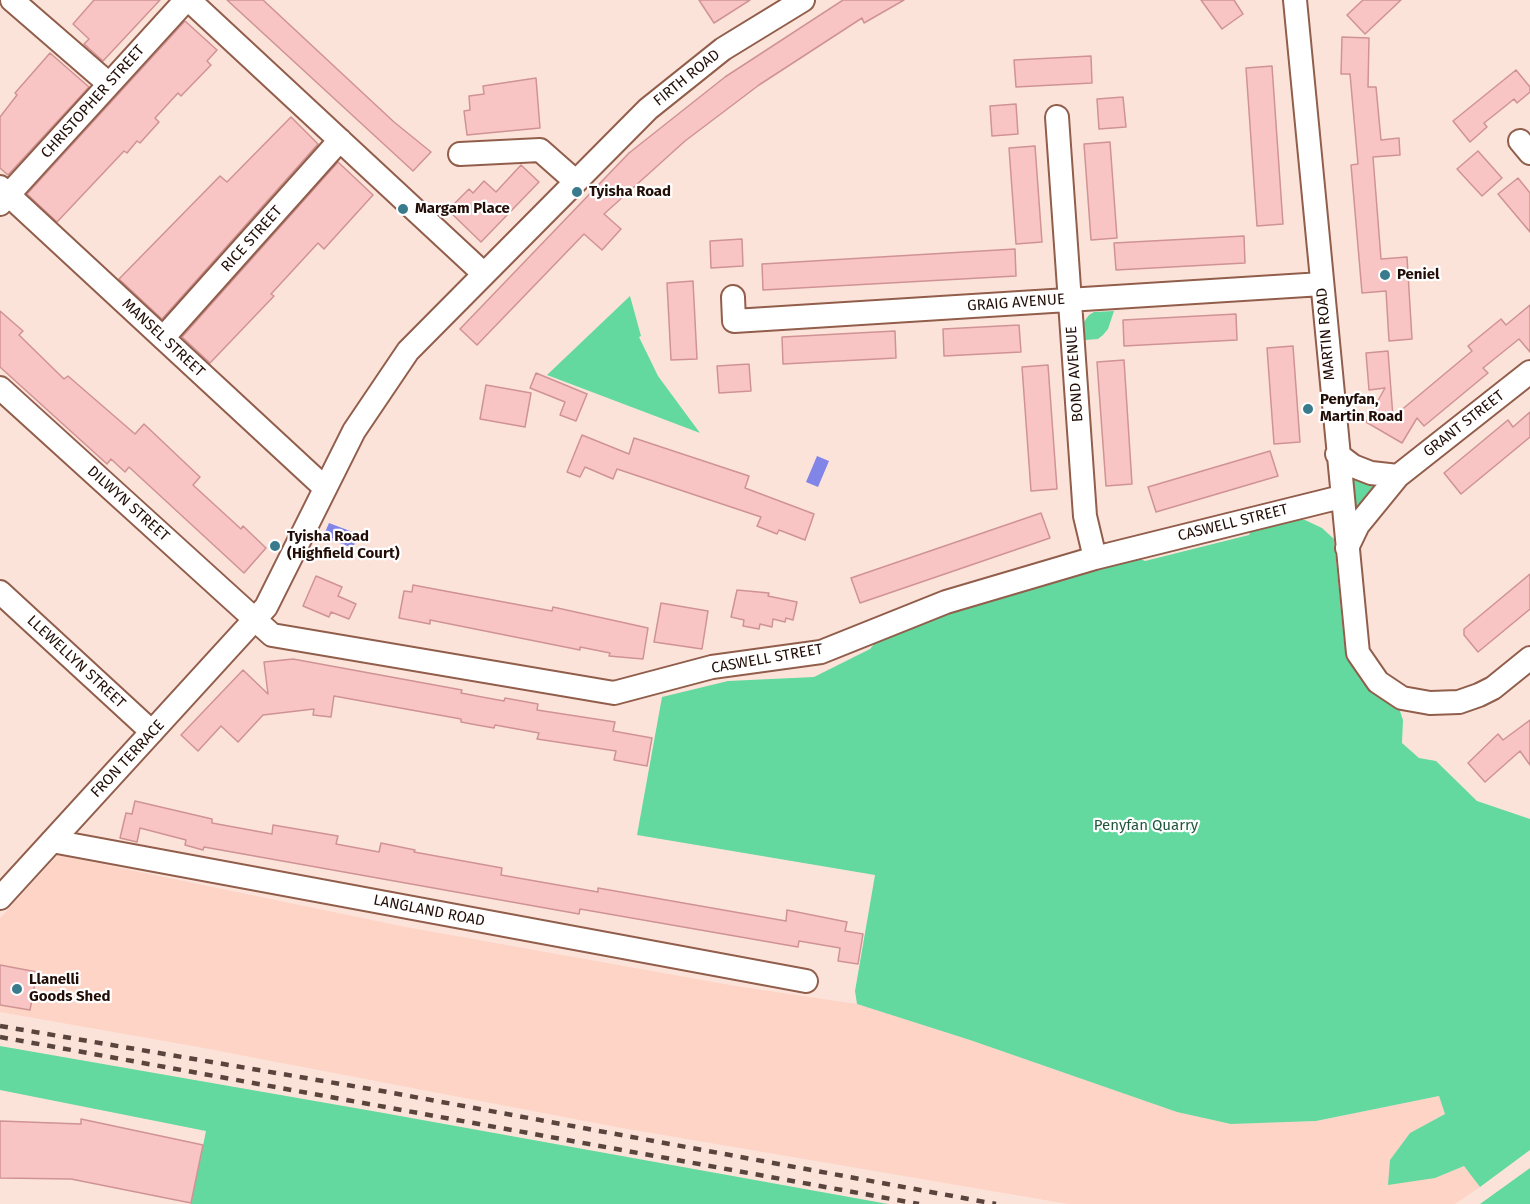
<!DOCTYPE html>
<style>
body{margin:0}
canvas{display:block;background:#fce3da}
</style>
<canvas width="1530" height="1204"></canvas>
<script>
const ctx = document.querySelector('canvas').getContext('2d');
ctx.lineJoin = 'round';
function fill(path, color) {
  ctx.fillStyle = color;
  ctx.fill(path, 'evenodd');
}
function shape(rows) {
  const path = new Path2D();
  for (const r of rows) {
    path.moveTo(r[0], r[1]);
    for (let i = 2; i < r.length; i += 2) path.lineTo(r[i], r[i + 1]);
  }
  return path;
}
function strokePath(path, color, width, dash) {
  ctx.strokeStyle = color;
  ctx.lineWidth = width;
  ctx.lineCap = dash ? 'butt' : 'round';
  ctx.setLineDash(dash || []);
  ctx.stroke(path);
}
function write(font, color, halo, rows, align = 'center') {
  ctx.font = font + ' "Fira Sans",sans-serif';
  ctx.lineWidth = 4.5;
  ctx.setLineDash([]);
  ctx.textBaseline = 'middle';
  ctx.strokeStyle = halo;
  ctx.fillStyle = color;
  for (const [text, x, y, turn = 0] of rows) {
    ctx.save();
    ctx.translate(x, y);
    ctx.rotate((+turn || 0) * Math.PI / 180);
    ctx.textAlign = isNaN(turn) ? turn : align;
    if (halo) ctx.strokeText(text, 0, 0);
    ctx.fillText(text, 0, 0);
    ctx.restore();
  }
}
const built = shape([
 [58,855,406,927,736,986,857,1004,970,1040,1177,1112,1231,1124,1316,1121,1439,1096,1445,1114,1410,1133,1390,1160,1435,1178,1464,1166,1480,1187,1455,1204,1068,1204,616,1127,198,1047,0,1012,0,918]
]);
const green = shape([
 [630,296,641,336,639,337,658,376,700,433,547,375],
 [1114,311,1108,329,1103,335,1098,339,1085,340,1084,322,1089,315,1094,312],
 [1353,477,1377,484,1357,511,1355,509],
 [1289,518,1305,520,1322,528,1334,539,1344,641,1352,665,1366,685,1399,708,1403,720,1402,743,1419,758,1436,761,1477,801,1530,819,1530,1150,1480,1187,1464,1166,1435,1178,1388,1185,1390,1160,1410,1133,1445,1114,1439,1096,1316,1121,1231,1124,1177,1112,970,1040,857,1004,855,991,875,875,637,835,662,697,728,681,814,677,870,649,881,636,895,628,1136,557,1145,561,1249,535,1253,526],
 [0,1046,378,1112,888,1204,191,1204,206,1131,0,1090],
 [1530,1168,1530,1204,1480,1204]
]);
const water = shape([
 [817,456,829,461,818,487,806,482],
 [329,523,358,534,353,548,323,537]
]);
const building = shape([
 [94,0,160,0,103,61,84,44,89,39,73,24,94,0],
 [227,0,263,0,394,122,431,152,413,171,227,0],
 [699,0,750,0,714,23,699,0],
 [843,0,904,0,864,23,862,18,759,85,685,141,604,214,621,229,602,250,584,234,477,345,460,329,629,153,725,77,843,0],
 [1201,0,1234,0,1243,14,1222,29,1201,0],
 [1363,0,1401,0,1365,34,1347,15,1363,0],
 [185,21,217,50,207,61,211,65,181,96,178,93,155,118,159,122,140,143,137,141,127,153,124,151,57,222,27,194,185,21],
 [1342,37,1369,38,1368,87,1376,87,1381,140,1399,138,1400,155,1373,157,1381,259,1407,257,1412,339,1389,341,1386,291,1362,293,1351,165,1358,164,1350,74,1341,74,1342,37],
 [50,53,89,87,8,175,0,168,0,117,17,95,15,93,50,53],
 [1091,56,1092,83,1016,87,1014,60,1091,56],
 [1272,66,1283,224,1257,226,1246,68,1272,66],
 [1516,70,1530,87,1530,92,1517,103,1514,99,1498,112,1484,123,1487,127,1470,142,1453,121,1516,70],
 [536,78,540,128,467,135,464,111,470,110,469,96,484,94,483,86,536,78],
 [1123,97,1126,127,1099,129,1097,99,1123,97],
 [1016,104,1018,134,992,136,990,106,1016,104],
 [291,117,318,144,162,319,119,279,220,176,227,182,291,117],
 [1110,142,1117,238,1091,240,1084,144,1110,142],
 [1035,146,1042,242,1016,244,1009,148,1035,146],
 [1478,151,1502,178,1482,196,1457,169,1478,151],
 [338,162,373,195,324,249,318,243,271,294,274,296,210,363,182,337,338,162],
 [521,165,539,182,481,242,448,210,469,189,473,193,484,181,496,192,521,165],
 [1518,178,1530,193,1530,232,1498,194,1518,178],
 [1244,236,1245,263,1116,270,1114,243,1244,236],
 [742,239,743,266,711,268,710,241,742,239],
 [1015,249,1016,276,763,290,762,264,1015,249],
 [693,281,697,359,671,360,667,283,693,281],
 [1530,305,1530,352,1519,339,1483,368,1488,373,1424,426,1417,418,1402,443,1366,422,1385,388,1369,390,1366,353,1388,351,1393,417,1472,351,1468,346,1501,319,1506,325,1530,305],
 [0,311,23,331,19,335,64,379,68,376,135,434,144,424,200,477,193,485,241,529,243,526,266,548,244,573,129,467,125,472,111,459,107,464,0,367,0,311],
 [1236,314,1237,340,1124,346,1123,320,1236,314],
 [1019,325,1021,352,944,356,943,329,1019,325],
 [895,331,896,358,783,364,782,337,895,331],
 [1293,346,1300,442,1274,444,1267,348,1293,346],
 [1124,360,1132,484,1106,486,1097,362,1124,360],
 [749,364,751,391,719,393,717,366,749,364],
 [1048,365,1057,489,1031,491,1022,367,1048,365],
 [536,373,587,394,576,421,560,415,565,402,530,388,536,373],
 [486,385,531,393,525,427,480,419,486,385],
 [1530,412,1530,437,1461,494,1444,473,1508,420,1513,427,1530,412],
 [582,435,629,454,634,438,749,476,745,488,814,514,805,540,779,530,777,534,757,526,761,517,617,469,613,479,585,467,580,477,567,472,582,435],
 [1270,451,1278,476,1156,512,1148,487,1270,451],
 [1041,513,1050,538,860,603,851,578,1041,513],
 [1530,574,1530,609,1478,652,1464,635,1464,629,1530,574],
 [316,576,342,587,338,596,356,604,349,619,331,612,329,617,303,606,316,576],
 [413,585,552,611,553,607,648,628,643,659,620,657,609,656,610,653,580,647,580,650,430,620,430,624,399,618,404,591,412,592,413,585],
 [737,590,769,593,768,596,797,602,793,620,786,618,785,622,773,619,772,627,760,624,759,629,743,626,744,620,731,617,737,590],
 [661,603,708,611,702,649,654,642,661,603],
 [293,659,462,690,461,693,482,697,504,701,505,698,538,704,537,710,615,722,613,731,652,738,647,766,614,760,616,751,537,739,539,733,495,725,494,728,477,725,461,722,461,719,334,696,331,717,313,715,314,709,263,715,238,742,221,726,198,751,181,735,243,670,268,694,264,662,293,659],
 [1530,720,1530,765,1520,751,1485,782,1468,763,1498,734,1503,740,1530,720],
 [135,801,212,819,212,823,272,834,273,825,338,836,336,844,379,852,381,843,415,850,414,852,502,868,501,875,598,892,598,888,786,921,787,910,847,922,845,931,863,934,858,964,838,961,840,948,799,941,798,947,580,909,579,914,204,847,203,850,185,845,186,840,140,828,137,842,120,838,126,813,132,814,135,801],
 [0,965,37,972,30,1010,0,1005,0,965],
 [81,1119,203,1145,191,1203,71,1179,0,1178,0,1121,81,1124,81,1119]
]);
const minor = shape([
 [12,0,109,84],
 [189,0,484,274],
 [1295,0,1358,653,1378,682,1402,698,1430,703,1459,702,1479,695,1493,688,1530,658],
 [1057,117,1085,516,1095,558],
 [1520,141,1530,153],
 [460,154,540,150,574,180],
 [0,187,325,488],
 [0,204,186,0],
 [733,297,734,321,1322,284],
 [163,338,340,140],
 [0,388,272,635,614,693,712,667,821,652,946,602,1095,558,1341,497],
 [1337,454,1353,466,1371,473,1398,476,1358,525,1347,548],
 [1398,476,1530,372],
 [0,592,152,732],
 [52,841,806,981],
 [0,898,266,607,354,431,408,351,648,109,723,49,803,0]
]);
const rail = shape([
 [0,1026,382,1091,996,1204],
 [0,1037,919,1204]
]);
const markers = [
 [577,192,6,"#397a8d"],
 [403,209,6,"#397a8d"],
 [1385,275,6,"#397a8d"],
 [1308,409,6,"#397a8d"],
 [275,546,6,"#397a8d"],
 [17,989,6,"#397a8d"]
];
const streetNames = [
 ["FIRTH ROAD",687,78,-39],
 ["CHRISTOPHER STREET",93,102,-48],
 ["RICE STREET",252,239,-48],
 ["GRAIG AVENUE",1016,303,-4],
 ["MARTIN ROAD",1326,334,-95],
 ["MANSEL STREET",163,338,43],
 ["BOND AVENUE",1075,374,-94],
 ["GRANT STREET",1464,424,-38],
 ["DILWYN STREET",128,504,42],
 ["CASWELL STREET",1233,523,-14],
 ["CASWELL STREET",767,659,-10],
 ["LLEWELLYN STREET",76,662,43],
 ["FRON TERRACE",128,759,-47],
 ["LANGLAND ROAD",429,911,11]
];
const poiNames = [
 ["Tyisha Road",589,192],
 ["Margam Place",415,209],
 ["Peniel",1397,275],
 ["Penyfan,",1320,400],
 ["Martin Road",1320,417],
 ["Tyisha Road",287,537],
 ["(Highfield Court)",287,554],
 ["Llanelli",29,980],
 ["Goods Shed",29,997]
];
const parkNames = [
 ["Penyfan Quarry",1146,826]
];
fill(built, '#fed4c6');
fill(green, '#63d99f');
fill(water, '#8185e8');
fill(building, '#f8c5c4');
strokePath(building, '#d09393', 1.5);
strokePath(minor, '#925e4c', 26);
strokePath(minor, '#fff', 22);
strokePath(rail, '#5a453e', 4.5, [8, 8]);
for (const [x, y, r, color] of markers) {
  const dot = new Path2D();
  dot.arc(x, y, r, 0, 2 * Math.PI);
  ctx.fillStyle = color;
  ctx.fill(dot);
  strokePath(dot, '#fff', 2);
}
write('15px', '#220e07', '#fff', streetNames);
write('bold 15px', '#220e07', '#fff', poiNames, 'left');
write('15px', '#21553c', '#fff', parkNames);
</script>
